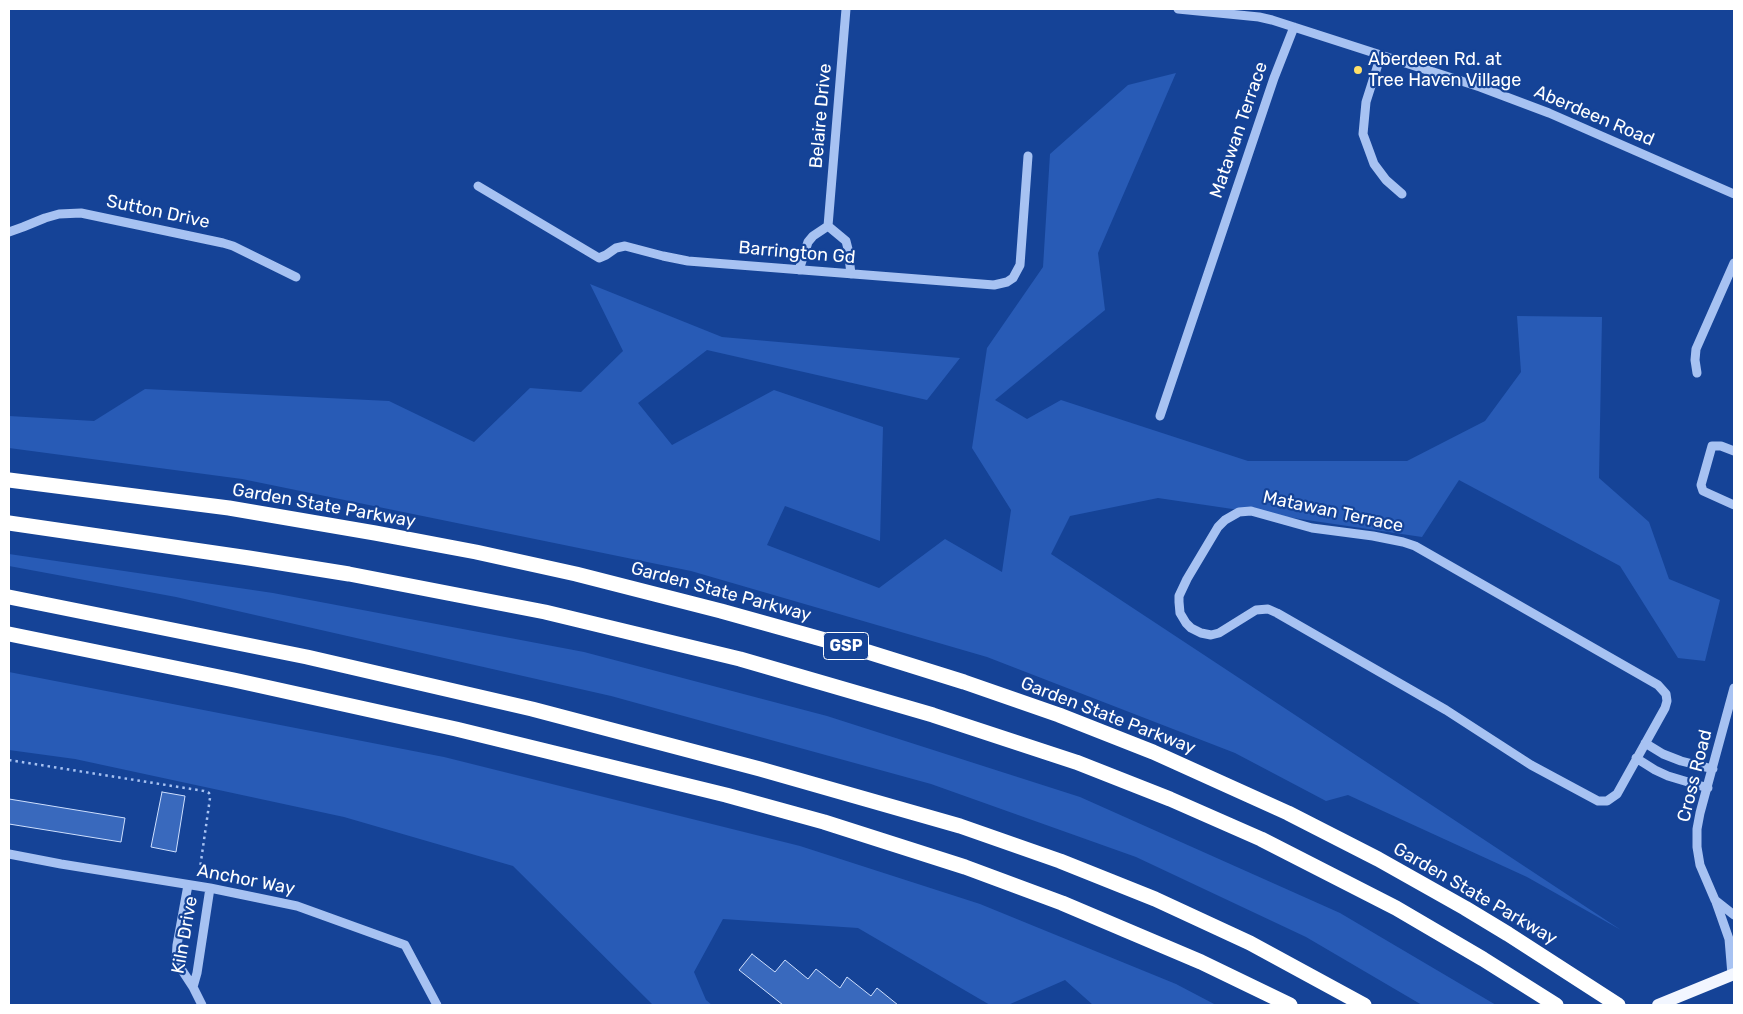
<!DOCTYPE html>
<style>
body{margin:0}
#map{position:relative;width:1743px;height:1014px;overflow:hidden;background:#154397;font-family:Rubik,sans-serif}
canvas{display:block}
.frame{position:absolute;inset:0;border:10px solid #fff;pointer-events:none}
</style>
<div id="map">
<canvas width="1743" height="1014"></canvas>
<div class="frame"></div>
</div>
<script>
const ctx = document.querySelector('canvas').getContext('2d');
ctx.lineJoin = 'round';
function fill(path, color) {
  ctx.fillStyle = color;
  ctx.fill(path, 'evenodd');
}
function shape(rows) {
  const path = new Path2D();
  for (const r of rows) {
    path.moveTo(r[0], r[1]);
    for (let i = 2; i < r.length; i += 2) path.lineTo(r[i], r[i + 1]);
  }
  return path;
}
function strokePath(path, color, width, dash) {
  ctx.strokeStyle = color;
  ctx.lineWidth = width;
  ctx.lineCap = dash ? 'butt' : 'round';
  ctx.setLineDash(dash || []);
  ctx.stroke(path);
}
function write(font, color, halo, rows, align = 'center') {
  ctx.font = font + ' Rubik,sans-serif';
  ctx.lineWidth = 4.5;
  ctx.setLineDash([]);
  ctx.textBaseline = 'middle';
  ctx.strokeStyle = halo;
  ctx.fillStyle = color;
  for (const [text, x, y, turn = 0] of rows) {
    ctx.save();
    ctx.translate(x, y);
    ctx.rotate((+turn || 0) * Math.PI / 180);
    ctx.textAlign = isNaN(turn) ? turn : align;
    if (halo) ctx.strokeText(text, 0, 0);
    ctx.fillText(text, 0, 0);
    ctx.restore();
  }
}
const green = shape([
 [1176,73,1098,253,1105,310,995,400,1027,419,1061,400,1248,461,1407,461,1485,421,1521,372,1517,316,1602,317,1599,478,1649,522,1669,579,1720,600,1705,661,1678,658,1620,566,1459,480,1422,537,1158,498,1070,516,1051,554,1621,930,1527,877,1348,795,1326,801,1235,753,987,657,691,571,242,479,9,448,9,416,94,421,145,389,389,401,474,442,530,388,581,392,623,351,590,284,722,337,960,358,927,400,707,350,638,403,672,445,774,390,883,427,880,541,785,506,767,545,879,588,945,539,1002,572,1011,510,972,448,987,348,1043,267,1050,154,1128,85],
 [9,554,273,593,584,652,827,716,1080,797,1340,913,1496,1005,1422,1005,1306,937,1136,857,931,784,611,696,176,597,9,566],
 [9,672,444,757,800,846,980,904,1176,984,1216,1005,1093,1005,1065,980,1008,1005,990,1005,858,928,723,919,694,972,706,1000,712,1005,653,1005,513,866,344,817,75,759,9,750]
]);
const building = shape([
 [162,792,185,796,176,852,151,847,162,792],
 [9,799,125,818,121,842,9,824,9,799],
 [752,954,775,972,785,960,808,979,816,969,840,988,847,977,871,996,877,988,898,1005,783,1005,739,970,752,954]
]);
const path = shape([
 [9,760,204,791,209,793,210,798,200,868]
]);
const minor = shape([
 [1178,9,1259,17,1272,20,1480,87,1549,113,1734,194],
 [1381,55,1366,102,1363,134,1374,164,1386,180,1402,194],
 [478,186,599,258,606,255,616,248,625,246,663,256,688,261,994,285,1007,282,1013,278,1020,265,1028,156],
 [828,226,846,9],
 [9,232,23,227,45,218,59,214,81,213,223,243,233,246,296,277],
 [799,270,808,242,813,236,828,226,846,241,848,249,851,274],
 [1697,373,1695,360,1696,349,1734,263],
 [1160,416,1274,78,1294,27],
 [1734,451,1721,446,1712,446,1701,485,1703,491,1734,505],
 [1251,511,1312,528,1373,536,1403,542,1415,546,1658,685,1666,694,1667,701,1665,708,1617,794,1607,801,1598,801,1531,765,1446,710,1277,613,1268,609,1256,610,1219,633,1211,635,1201,633,1191,628,1186,623,1180,613,1179,602,1179,596,1187,579,1218,527,1225,520,1239,512,1251,511],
 [1734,688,1700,813,1697,829,1697,847,1700,865,1715,900,1734,915],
 [1645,743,1663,754,1681,761,1713,769],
 [1636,758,1655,770,1668,776,1708,788],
 [9,854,61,864,210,888,297,906,405,945,437,1005],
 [188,885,177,945,176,961,193,987],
 [1716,902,1729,939,1732,975],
 [202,1005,193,987,197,973,210,888]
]);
const major = shape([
 [1658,1005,1734,974]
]);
const highway = shape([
 [9,480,229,508,375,533,476,552,576,574,721,611,868,652,964,682,1059,715,1153,752,1288,813,1378,859,1465,908,1508,934,1618,1005],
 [9,523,249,558,349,574,545,612,740,659,933,715,1076,762,1170,799,1261,839,1396,908,1483,959,1556,1005],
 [9,597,307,657,532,709,760,769,960,826,1060,861,1155,899,1250,943,1364,1005],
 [9,634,234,680,456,729,726,795,824,822,965,867,1062,903,1201,962,1290,1005]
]);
const markers = [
 [1358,70,5,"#ffe068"]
];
const shields = [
 [846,646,45]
];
const shieldNames = [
 ["GSP",846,646]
];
const poiNames = [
 ["Aberdeen Rd. at",1368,60],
 ["Tree Haven Village",1368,81]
];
const streetNames = [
 ["Belaire Drive",821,116,-85],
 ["Aberdeen Road",1594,116,23],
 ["Matawan Terrace",1239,130,-71],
 ["Sutton Drive",158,212,12],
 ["Barrington Gd",797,253,5],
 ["Garden State Parkway",324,506,10],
 ["Matawan Terrace",1333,512,12],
 ["Garden State Parkway",721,592,15],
 ["Garden State Parkway",1108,716,21],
 ["Cross Road",1695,776,-76],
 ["Anchor Way",246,880,11],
 ["Garden State Parkway",1475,894,30],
 ["Kiln Drive",185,935,-80]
];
fill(green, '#285bb6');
fill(building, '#3969bd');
strokePath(building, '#cedffd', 1);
strokePath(path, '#a7c2f2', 2.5, [2.5, 4]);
strokePath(minor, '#a7c2f2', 9);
strokePath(major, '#f2f6ff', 12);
strokePath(highway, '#fff', 15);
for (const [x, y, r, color] of markers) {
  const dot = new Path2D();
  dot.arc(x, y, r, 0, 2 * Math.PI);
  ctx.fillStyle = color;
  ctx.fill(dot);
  strokePath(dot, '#154397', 2);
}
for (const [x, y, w] of shields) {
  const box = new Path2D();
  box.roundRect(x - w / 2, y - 13.5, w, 27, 4);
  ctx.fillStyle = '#154397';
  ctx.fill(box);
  strokePath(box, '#fff', 1);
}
write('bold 16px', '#fff', null, shieldNames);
write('18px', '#fff', '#154397', poiNames, 'left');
write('18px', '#fff', '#154397', streetNames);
</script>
